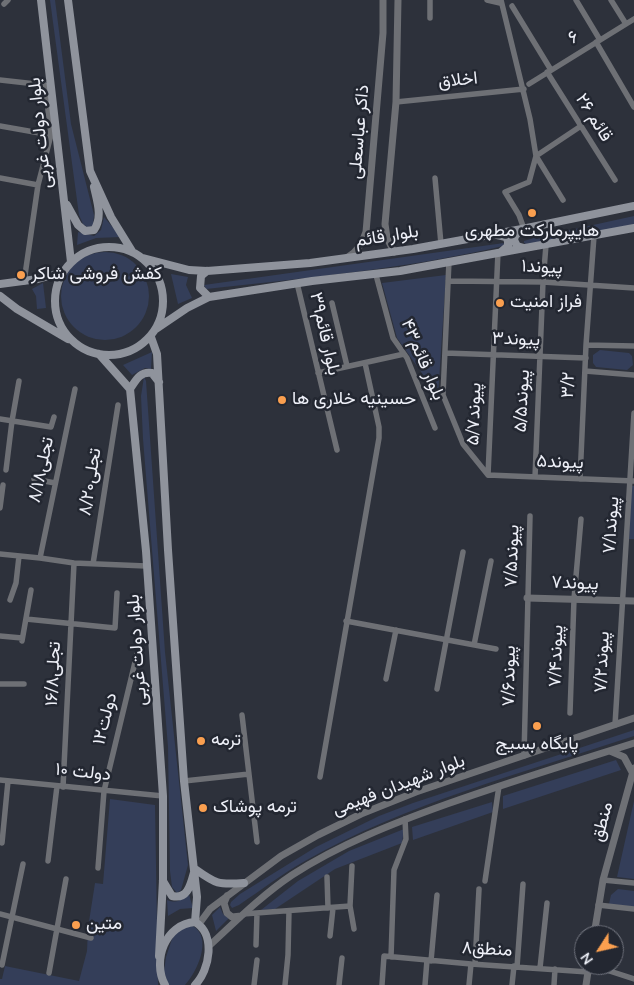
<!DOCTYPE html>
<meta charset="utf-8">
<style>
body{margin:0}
#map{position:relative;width:634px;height:985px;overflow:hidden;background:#2d313b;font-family:"Nunito Sans",sans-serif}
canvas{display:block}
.north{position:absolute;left:574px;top:925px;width:50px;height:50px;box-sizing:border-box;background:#232731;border:1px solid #747781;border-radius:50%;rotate:235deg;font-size:14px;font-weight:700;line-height:20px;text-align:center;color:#eef0f8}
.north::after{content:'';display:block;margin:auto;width:18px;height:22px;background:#fa9f4f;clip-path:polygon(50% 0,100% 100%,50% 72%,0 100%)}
</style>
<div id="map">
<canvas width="634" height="985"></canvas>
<div class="north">N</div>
</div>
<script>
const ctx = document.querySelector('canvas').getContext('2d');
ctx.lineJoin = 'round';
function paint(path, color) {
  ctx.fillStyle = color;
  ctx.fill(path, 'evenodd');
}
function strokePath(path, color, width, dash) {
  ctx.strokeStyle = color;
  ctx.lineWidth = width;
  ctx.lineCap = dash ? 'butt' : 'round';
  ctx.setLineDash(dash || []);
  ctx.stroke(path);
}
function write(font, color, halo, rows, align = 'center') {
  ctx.font = font + ' "Nunito Sans",Vazirmatn,sans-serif';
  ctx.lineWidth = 5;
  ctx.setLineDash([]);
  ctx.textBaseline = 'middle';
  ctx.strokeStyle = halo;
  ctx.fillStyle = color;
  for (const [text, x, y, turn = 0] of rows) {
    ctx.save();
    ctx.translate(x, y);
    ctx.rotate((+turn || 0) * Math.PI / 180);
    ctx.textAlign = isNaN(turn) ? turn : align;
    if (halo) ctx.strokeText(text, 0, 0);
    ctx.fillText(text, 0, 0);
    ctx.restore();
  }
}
const green = new Path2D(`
 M50,0h5l16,124 23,91 -1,11 -6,1 -4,-3 -4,-9z
 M634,216v8l-36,9 -72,11 -2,-1v-2l10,-3z
 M104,217l17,20 -25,1 -19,7 1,-13 16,4 7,-6z
 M504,243l-1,3c-98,23 -198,32 -297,43l-2,-4z
 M61 296a44 44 0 1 1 88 0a44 44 0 1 1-88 0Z
 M171,274l17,3 -2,8 6,13 -14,6z
 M446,275l-8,121 -41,-58 -15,-55z
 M43,283l3,25 -9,1 -1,-13 -4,-7z
 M600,350l29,3 3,3 1,9 -6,5 -31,-3 -3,-4v-8z
 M152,352l-1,17 -6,-1 -13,7 -9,-10z
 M144,377l2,4 19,271 23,213 -7,25 -4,3 -5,-6 -2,-16 -2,-124 -25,-308 -2,-43z
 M631,486h3v53h-5z
 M634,730v6c-111,37 -227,67 -329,125 -23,13 -44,29 -66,44l-7,3 -2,-3 1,-3 9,-8 76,-47 63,-31 34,-13z
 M616,760l5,10 -118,39v-13z
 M110,799l45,6 3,180h-158v-6h2l3,-13 74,15 8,-30 1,-23 7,-45 8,1z
 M634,801v78l-17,-2z
 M492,802l1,10 -80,28 -1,-13z
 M404,829l-2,14 -67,26 -60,40 -14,1 37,-29 51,-30z
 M618,889l16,2v16l-25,-3 2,-9z
 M188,891l5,17 -13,1 -12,7 -1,-16c11,4 16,0 21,-9z
 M220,907l3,7 6,4 -13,13 -4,-16z
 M193,926c20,12 4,46 -8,59h-17l-4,-14 2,-14 6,-18 8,-11z`);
const minor = new Path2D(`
 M487,0l13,3
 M501,0l29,119 6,37 -7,26 -24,10 14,23 5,14
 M576,0l24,40
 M611,0l15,24
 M4,4l4,-4
 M512,6l39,64
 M430,18v-18
 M596,42l38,65
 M547,72l68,108
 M0,80l45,5 6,50 -13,50 -14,97
 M529,84l105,-65
 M396,102l128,-13
 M0,126l51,9
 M536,156l45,-30
 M536,156l27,44
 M0,178l38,7
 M435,178l6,66
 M449,261l-6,134 20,49 25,31
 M376,275l17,63 14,20 28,70
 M448,281l95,1 91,6
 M297,283l40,167
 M332,303l15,63
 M586,345l48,1
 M445,353l141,5
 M585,371l49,4
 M318,373l86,-19
 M0,419l51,8 3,-10
 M6,470l6,-49 7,-40
 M488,475l10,-223
 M488,475l146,6
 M535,477l8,-195 3,-37
 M34,479l21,4
 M580,479l6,-134 8,-109
 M0,508l3,-23
 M0,554l40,4 34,5 72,3
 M40,558l35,-169
 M93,564l25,-159
 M10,600l6,-17 3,-27
 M26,619l89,9 2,-35
 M346,621l150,28
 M0,636l22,2
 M22,641l9,-51
 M474,645l17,-84
 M386,679l10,-49
 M0,684h24
 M437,689l26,-137
 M570,713l4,-114 7,-80
 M242,715l15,127
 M615,725l19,-312
 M524,756l6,-240
 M320,777l59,-339v-11l-14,-64
 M0,780l163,16
 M184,781l65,-7
 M63,787l11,-224
 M2,843l6,-62
 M48,861l9,-75
 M352,866l-2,40 4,23
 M98,868l6,-77 33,-137
 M327,877l1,31
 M603,880l31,3
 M485,881l14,-95
 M598,905l36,4
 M0,914l91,24
 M243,914l107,-8
 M330,936l3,-28
 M256,945l1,-32
 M391,957l3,-87 12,-31 -1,-20
 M431,961l6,-66
 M475,964l4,-75
 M2,965l21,-101
 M591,965l43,14
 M517,967l6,-83
 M540,968l7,-65
 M49,973l17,-94
 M254,985l3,-25
 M285,985l3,-30 1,-44
 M339,985l3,-27
 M382,985l2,-29 87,8 117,8
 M425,985l2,-25
 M469,985l2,-21
 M512,985l2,-19
 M554,985l1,-16`);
const tertiary = new Path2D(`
 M366,232c6,10 13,7 20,0
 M394,252l-7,-14 -2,-14 11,-122 2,-102
 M348,257c10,-6 14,-14 18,-25l17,-199v-33
 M527,598l107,3
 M610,751l14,6 8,15
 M227,896l-3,7 3,10 5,4 9,-1
 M199,924l11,-15 71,-53 37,-21 43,-21 55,-22 218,-74
 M594,935l9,-55 31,-112
 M209,946c26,-24 53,-51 83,-71 48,-31 102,-52 155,-71 62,-22 124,-41 187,-61
 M586,985l3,-20`);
const secondary = new Path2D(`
 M41,0l30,262
 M68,0l22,171 21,46 21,34
 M67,205l11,20 7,6 9,-1c9,-13 3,-29 0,-43
 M522,229l-7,7 -1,4 3,6 7,2
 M497,235l9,2 2,4v5l-7,6
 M55 301a54 54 0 1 1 108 0a54 54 0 1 1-108 0Z
 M143,258l46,12 18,1 103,-8 103,-14 109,-20 112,-23
 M207,271l-6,5 -1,12 9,9
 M0,284l38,-5 25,-7
 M0,296l17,13 51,30
 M156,329l31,-21 22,-11 103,-16 88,-10 234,-43
 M151,337l6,17 11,196 16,231 13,116 -2,25
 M99,354l31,35 16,162 17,245v84l-4,76
 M130,389c6,-9 10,-18 22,-16l7,9
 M163,881l9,15c17,4 19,-14 23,-27 21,15 23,16 49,14
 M165,985c-13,-24 0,-61 30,-63 21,12 15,48 0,63`);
const markers = [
 [532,213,5,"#fa9f4f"],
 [21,275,5,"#fa9f4f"],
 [500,303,5,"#fa9f4f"],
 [282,400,5,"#fa9f4f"],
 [537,726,5,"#fa9f4f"],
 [201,741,5,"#fa9f4f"],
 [203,808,5,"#fa9f4f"],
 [76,925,5,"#fa9f4f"]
];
const streetNames = [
 ["۶",574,38,-31],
 ["اخلاق",458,81,-6],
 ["قائم ۲۶",593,118,58],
 ["ذاکر عباسعلی",360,132,-85],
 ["بلوار دولت غربی",41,133,-96],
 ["بلوار قائم",387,237,-9],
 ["پیوند۱",542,268,3],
 ["بلوار قائم۳۹",324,334,77],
 ["پیوند۳",516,340,2],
 ["بلوار قائم۴۳",422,360,67],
 ["۳/۲",569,385,-87],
 ["پیوند۵/۵",523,401,-87],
 ["پیوند۵/۷",475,414,-88],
 ["پیوند۵",560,463,2],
 ["تجلی۸/۱۸",42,470,-78],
 ["تجلی۸/۲۰",91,482,-81],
 ["پیوند۷/۱",612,525,-86],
 ["پیوند۷/۵",513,556,-88],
 ["پیوند۷",575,584,2],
 ["بلوار دولت غربی",138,650,-94],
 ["پیوند۷/۴",557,656,-88],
 ["پیوند۷/۲",603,662,-87],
 ["تجلی۱۶/۸",54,674,-87],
 ["پیوند۷/۶",510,676,-89],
 ["۱۲دولت",106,719,-76],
 ["۱۰ دولت",83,773,6],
 ["بلوار شهیدان فهیمی",399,786,-21],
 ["منطق",603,822,-75],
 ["منطق۸",487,950,3]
];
const poiNames = [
 ["هایپرمارکت مطهری",532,232,"center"],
 ["کفش فروشی شاکر",31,275],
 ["فراز امنیت",510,303],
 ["حسینیه خلاری ها",292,400],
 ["ترمه",211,741],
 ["پایگاه بسیج",537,745,"center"],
 ["ترمه پوشاک",213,808],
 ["متین",86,925]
];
paint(green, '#343e59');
strokePath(minor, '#6e7075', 5.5);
strokePath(tertiary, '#6e7075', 7);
strokePath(secondary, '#8f939c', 8);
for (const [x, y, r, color] of markers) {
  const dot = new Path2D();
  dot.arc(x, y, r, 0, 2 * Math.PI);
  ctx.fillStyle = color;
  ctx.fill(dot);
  strokePath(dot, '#232731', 2);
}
write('18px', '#eef0f8', '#232731', streetNames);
write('18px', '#eef0f8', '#232731', poiNames, 'left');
</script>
